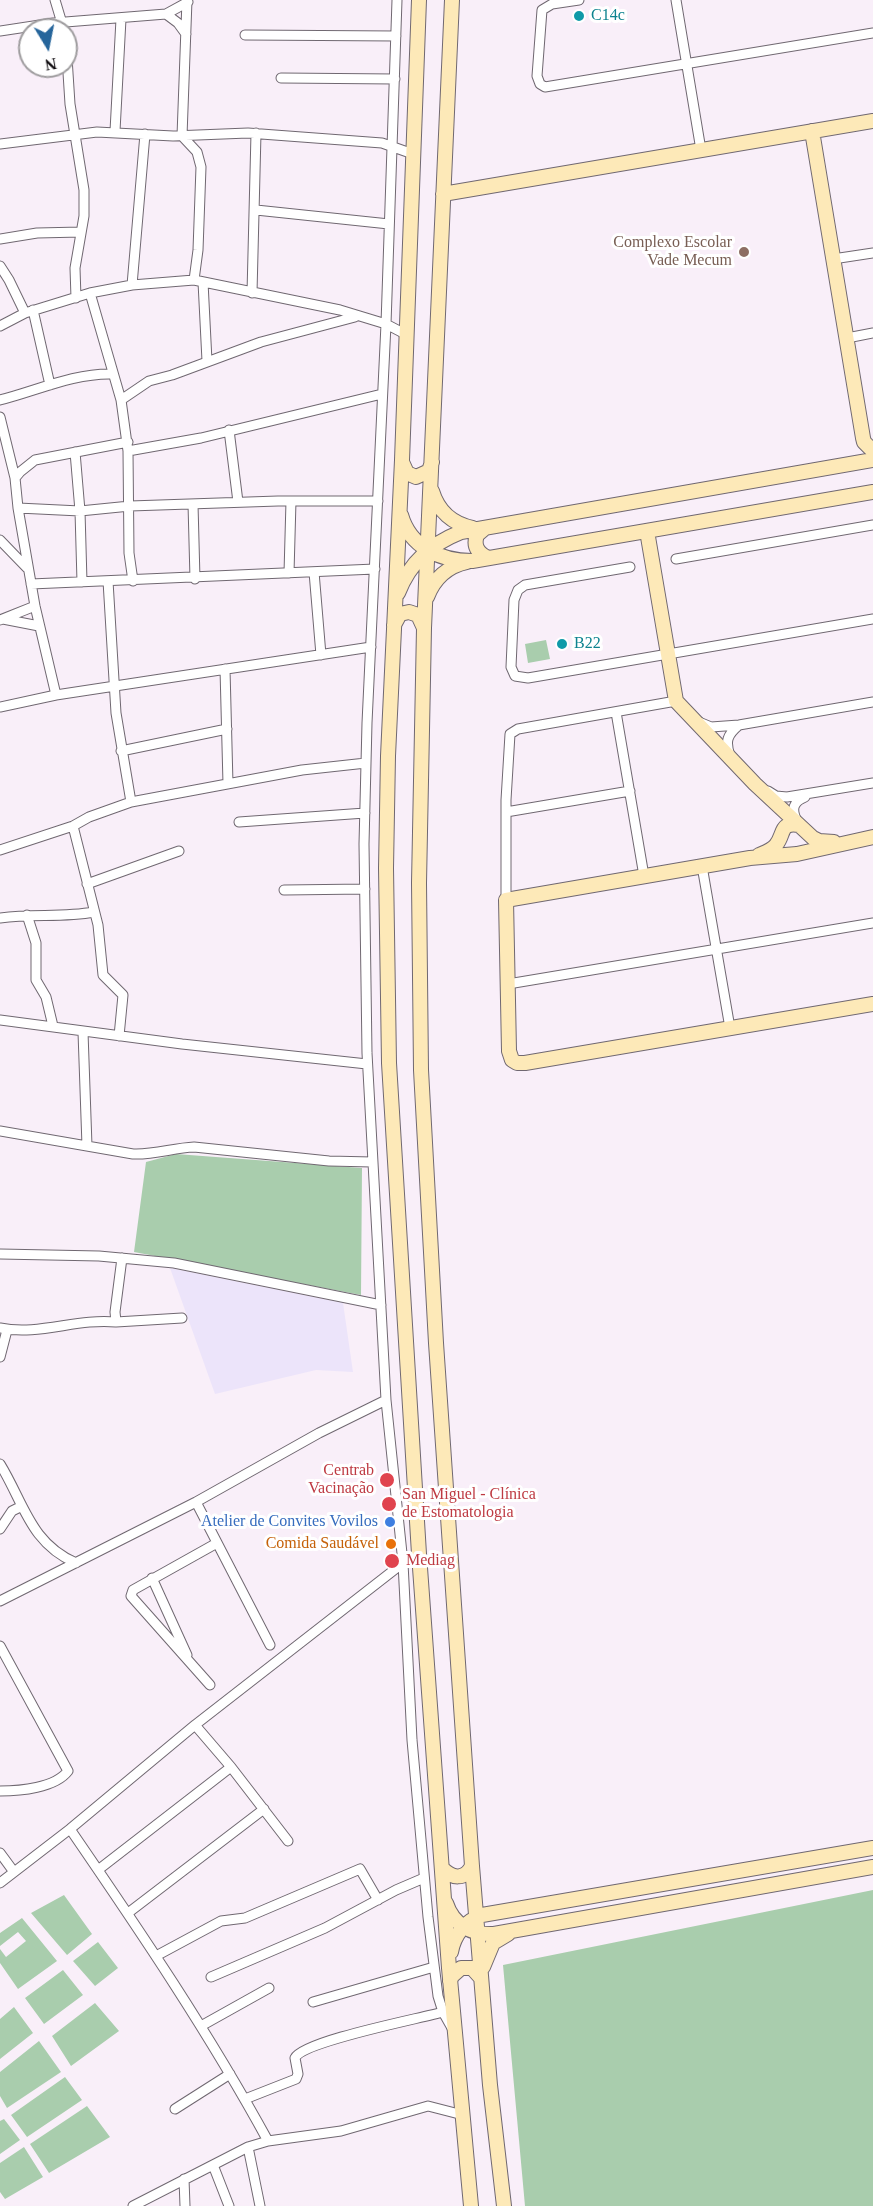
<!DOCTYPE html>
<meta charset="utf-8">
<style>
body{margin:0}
#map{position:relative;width:873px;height:2206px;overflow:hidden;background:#f9eff9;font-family:"Times New Roman",serif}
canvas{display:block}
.north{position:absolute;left:18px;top:18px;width:60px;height:60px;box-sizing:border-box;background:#fff;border:2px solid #9f9d9f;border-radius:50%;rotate:170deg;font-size:16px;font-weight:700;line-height:24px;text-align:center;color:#0e0a0e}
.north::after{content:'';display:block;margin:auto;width:21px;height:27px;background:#26659b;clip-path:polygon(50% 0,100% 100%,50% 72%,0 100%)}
</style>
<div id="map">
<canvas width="873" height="2206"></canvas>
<div class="north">N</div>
</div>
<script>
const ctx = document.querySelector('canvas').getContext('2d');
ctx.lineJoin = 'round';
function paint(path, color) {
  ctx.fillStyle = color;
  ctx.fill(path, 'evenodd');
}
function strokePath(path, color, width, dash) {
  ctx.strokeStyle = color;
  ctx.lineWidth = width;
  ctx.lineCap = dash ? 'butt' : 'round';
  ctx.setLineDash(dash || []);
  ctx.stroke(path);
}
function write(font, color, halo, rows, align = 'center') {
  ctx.font = font + ' "Times New Roman",serif';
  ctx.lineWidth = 6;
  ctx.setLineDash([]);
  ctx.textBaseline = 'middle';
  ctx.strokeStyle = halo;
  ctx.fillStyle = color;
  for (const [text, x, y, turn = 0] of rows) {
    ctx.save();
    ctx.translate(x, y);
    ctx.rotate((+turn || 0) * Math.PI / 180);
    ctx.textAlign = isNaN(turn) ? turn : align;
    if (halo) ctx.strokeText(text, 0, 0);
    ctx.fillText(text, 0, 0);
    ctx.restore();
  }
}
const industrial = new Path2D(`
 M170,1268l173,35 10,69 -37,-2 -101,24z`);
const green = new Path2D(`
 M546,640l4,19 -22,4 -3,-19z
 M176,1154l186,14 -1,127 -227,-43 12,-90z
 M873,1890v316h-348l-22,-241z
 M64,1895l28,39 -25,21 -36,-42z
 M22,1918l35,43 -39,28 -18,-26v-14l6,8 20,-16 -8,-9 -18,14v-13z
 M98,1942l20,26 -23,18 -22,-25z
 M63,1970l20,25 -39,29 -19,-26z
 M95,2003l24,28 -48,35 -19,-30z
 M14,2007l19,26 -33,26v-40z
 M39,2041l22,31 -54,36 -7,-12v-24z
 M65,2077l17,23 -55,37 -16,-22z
 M87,2106l23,31 -61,36 -19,-29z
 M4,2119l16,21 -20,14v-33z
 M24,2147l19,30 -38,22 -5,-7v-29z`);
const street = new Path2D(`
 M55,0l9,30
 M187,0l-5,136 15,16 4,15 -3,83 -4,30
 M397,0l-11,324 -19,399 -3,121 3,209 19,347 17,163 9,177 16,177 10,79 5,16 9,16
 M579,0l-27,4 -10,6 -5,66 3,8 5,3 328,-54
 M676,0l25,150
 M166,14l12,9 8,11
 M0,31l53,-8 113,-9 22,-12
 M245,35l151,1
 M66,42l4,62 14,86v26l-9,52 1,30
 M281,78l114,1
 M115,131l6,-112
 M0,144l97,-12 76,4 75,-3 134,10 31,11
 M256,210l133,14
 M0,239l37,-6 44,-1
 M833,259l40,-6
 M0,266l9,14 16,33
 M203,282l4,79
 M132,285l13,-151
 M90,293l31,107 7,51
 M252,293l4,-160
 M33,310l17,75
 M0,326l25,-13 65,-20 42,-8 62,-5 146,30 46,14 21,11
 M847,338l26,-5
 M0,400c36,-9 74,-27 112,-26
 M121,400l28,-19 23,-6 89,-33 94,-25
 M0,417l15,61 3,30 17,98 21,89
 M229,430l9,72
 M75,452l5,59 2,71
 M15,478l5,-6 15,-12 93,-18
 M193,504l2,75
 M18,508l62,3 50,-5 148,-5h100
 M0,540l27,28
 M676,559l197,-34
 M630,567l-105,18 -7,5 -4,10 -3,67 4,9 13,2 345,-59
 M314,572l7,83
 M289,573l2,-72
 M108,581l8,132 15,89
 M133,581l-4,-28 -1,-102 73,-13 181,-44
 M31,584l344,-15
 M3,619l36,7
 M0,620l35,-14
 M225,669l3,115
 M0,707l56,-12 315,-48
 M616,712l28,164
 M699,722l12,5 28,-2 134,-23
 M121,751l106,-22
 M730,756c-5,-15 -3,-21 9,-31
 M768,791l8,5 11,1 86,-14
 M506,812l124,-21
 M797,821c-6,-12 -4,-19 8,-24
 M239,822l126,-9
 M73,826l25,99 5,50 20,20 -4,41
 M0,850l73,-24 16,-9 42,-15 171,-32 64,-7
 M702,866l28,162
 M87,884l92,-33
 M284,890l81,-1
 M506,900v-100l4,-66 8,-5 158,-28
 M27,915l9,28v37l10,17 7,29
 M0,918c32,-5 62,0 94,-6
 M508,984l365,-61
 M0,1020l182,24 185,20
 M83,1032l4,114
 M0,1131l133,23c21,1 40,-6 61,-7l135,14 43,1
 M0,1254l99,2 75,7 207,42
 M116,1322l66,-4
 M0,1328c39,8 77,-10 116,-6l-1,-10 7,-54
 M0,1357l7,-27
 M0,1464c24,39 30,79 76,99
 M196,1502l74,143
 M0,1529l12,-18 10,-5
 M152,1578l35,77
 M0,1601l196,-99 123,-69 67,-33
 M0,1646l68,125c-13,17 -48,20 -68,20
 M210,1685l-79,-89 2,-6 84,-47
 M195,1725l36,42 57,74
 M70,1829c70,102 139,204 198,312
 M0,1853l14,19
 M98,1870l133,-103
 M0,1883l70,-54 125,-104 208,-162 16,-9
 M128,1913l136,-104
 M156,1956l65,-35 24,-3 115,-49 18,31
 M211,1977l114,-49 71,-38 28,-12
 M313,2002l121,-35
 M201,2026l68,-38
 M245,2099l51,-20 2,-5 -3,-16c8,-17 123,-39 148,-46
 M175,2109l55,-35
 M248,2147l12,59
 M213,2165l16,41
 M184,2179l1,27
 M133,2206l115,-59 20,-6 73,-10 87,-25 35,9`);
const secondary = new Path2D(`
 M419,0l-17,460 -14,296 -2,112 3,195 30,491 30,414 22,238
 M452,0l-28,628 -5,255 2,187 15,273 36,523 18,219 14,121
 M812,131l51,307 1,4 9,9
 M443,194l430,-73
 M402,462l5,11 9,4 13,-6 3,-9
 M432,491c6,20 21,33 41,37
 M401,515c9,32 39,46 71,46l401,-69
 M484,529l-7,6c-4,11 1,18 11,23
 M647,531l29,170 79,83 58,54 6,3 15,1
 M398,593c12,-31 33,-49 63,-61l412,-72
 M427,597c7,-18 21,-31 40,-35
 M394,625l6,-11 9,-2 9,3 6,13
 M873,837l-76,17 -47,4 -244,42 3,151 3,9 5,3h8l348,-59
 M759,855c7,-3 13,-5 17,-10 9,-11 3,-23 23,-20
 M442,1868c10,11 23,12 30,-2
 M446,1903c7,22 26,32 48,31l379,-67
 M451,1952c3,-17 14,-31 31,-37l391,-67
 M483,1967l10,-24 15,-9
 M450,1981l2,-5 9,-8h11l9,10`);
const markers = [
 [579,16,6,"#0f9aa8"],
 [744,252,6,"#8d6e63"],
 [562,644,6,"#0f9aa8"],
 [387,1480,8,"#e0444e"],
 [389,1504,8,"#e0444e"],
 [390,1522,6,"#3f7fe0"],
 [391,1544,6,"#e8710a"],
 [392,1561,8,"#e0444e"]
];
const cultureNames = [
 ["C14c",591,16],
 ["B22",574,644]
];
const educationNames = [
 ["Complexo Escolar",732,243],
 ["Vade Mecum",732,261]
];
const healthNames = [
 ["Centrab",374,1471,"right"],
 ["Vacinação",374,1489,"right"],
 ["San Miguel - Clínica",402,1495],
 ["de Estomatologia",402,1513],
 ["Mediag",406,1561]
];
const shopNames = [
 ["Atelier de Convites Vovilos",378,1522]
];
const foodNames = [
 ["Comida Saudável",379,1544]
];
paint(industrial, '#ece4fa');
paint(green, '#a9cdad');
strokePath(street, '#706871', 11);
strokePath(secondary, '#706871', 16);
strokePath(street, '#fff', 9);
strokePath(secondary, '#fde9b8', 14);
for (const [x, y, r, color] of markers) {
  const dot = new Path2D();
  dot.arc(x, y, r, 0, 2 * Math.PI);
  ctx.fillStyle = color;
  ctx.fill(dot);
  strokePath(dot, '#fff', 2);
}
write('16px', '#0d838f', '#fff', cultureNames, 'left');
write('16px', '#785e54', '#fff', educationNames, 'right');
write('16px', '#be3a42', '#fff', healthNames, 'left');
write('16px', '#366cbe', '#fff', shopNames, 'right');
write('16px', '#c56008', '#fff', foodNames, 'right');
</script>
